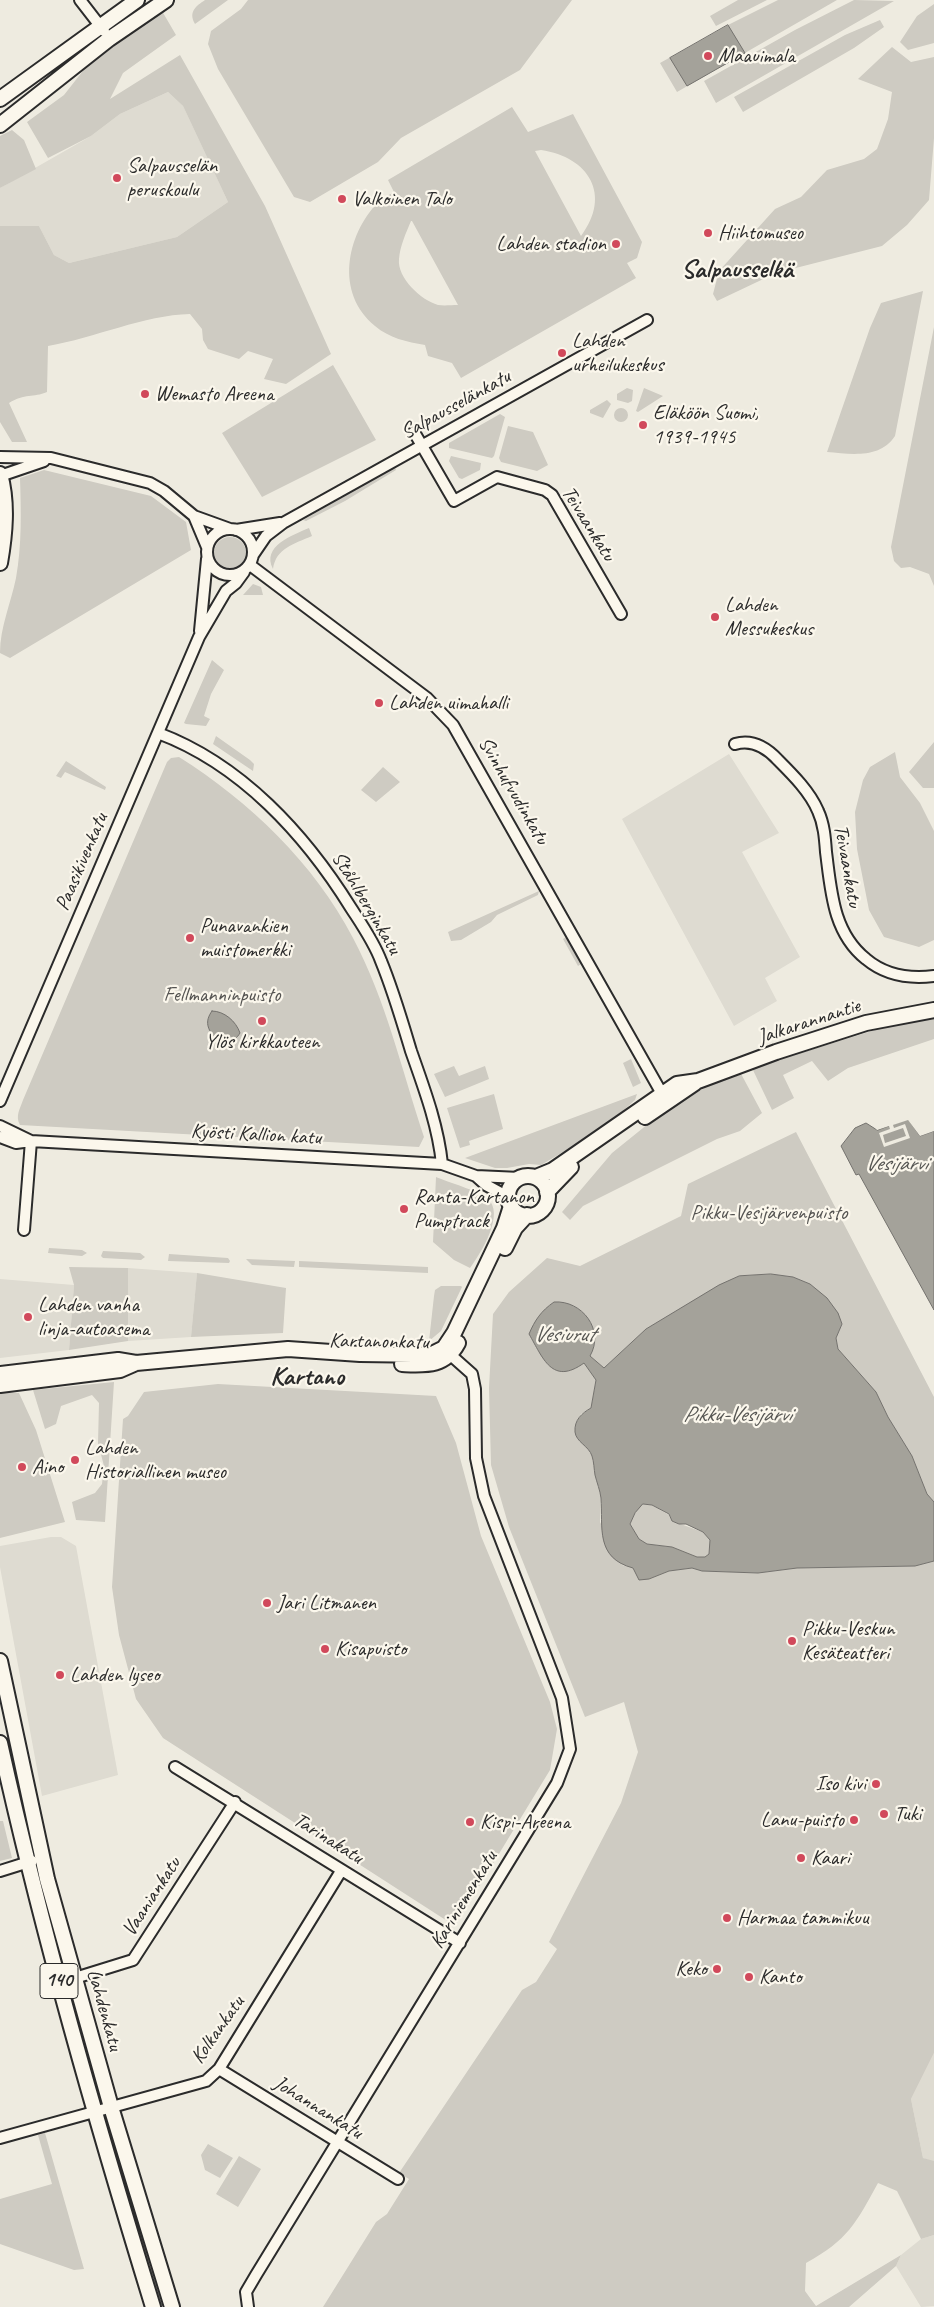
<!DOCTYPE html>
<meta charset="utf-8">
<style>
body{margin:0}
canvas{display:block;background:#eeebe0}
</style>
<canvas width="934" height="2307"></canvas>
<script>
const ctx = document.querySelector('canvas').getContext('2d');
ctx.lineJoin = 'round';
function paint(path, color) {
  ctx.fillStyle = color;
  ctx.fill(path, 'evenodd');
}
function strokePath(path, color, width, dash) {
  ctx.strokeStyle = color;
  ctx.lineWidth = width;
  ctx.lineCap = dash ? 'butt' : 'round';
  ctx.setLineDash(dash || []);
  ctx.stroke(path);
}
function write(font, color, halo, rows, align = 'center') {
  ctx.font = font + ' Caveat,sans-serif';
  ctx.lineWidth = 4.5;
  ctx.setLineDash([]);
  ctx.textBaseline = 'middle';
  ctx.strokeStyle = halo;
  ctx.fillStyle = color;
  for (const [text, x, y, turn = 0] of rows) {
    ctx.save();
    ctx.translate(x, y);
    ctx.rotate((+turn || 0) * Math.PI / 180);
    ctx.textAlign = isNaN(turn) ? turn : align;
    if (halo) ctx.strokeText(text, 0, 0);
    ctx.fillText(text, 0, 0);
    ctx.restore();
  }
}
const built = new Path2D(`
 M168,92l15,14 45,96 -51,35 -108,26 -15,-8 -15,-29h-39v-38l91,-52 29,-22z
 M729,754l50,79 -37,19 58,105 -35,21 12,23 -43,25 -112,-207z
 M128,1268l69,5 -6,64 -63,4z
 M0,1279l74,6 -5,65 -69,8z
 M51,1537h10l15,9 42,229 -76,21 -42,-229v-21z
 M934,2053v108l-2,1 -9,-4 -12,-59z
 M934,2235v71l-13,1 -25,-41 5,-11 20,-16z`);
const green = new Path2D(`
 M205,0h23l-33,24c-7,-12 1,-18 10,-24z
 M248,0h324l-52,70 -119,68 -23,24 -68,40 -16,-5 -76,-128 -10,-25 3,-13 30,-22z
 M738,0h29l-51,26 -6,-10z
 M778,0h59l-160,92 -17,-29 68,-38z
 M854,0l40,1 -178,102 -12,-22 91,-51z
 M934,4v39l-26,7 -8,-8 17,-26z
 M162,11l14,24 -53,38 -13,26 70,-44 85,151 66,148 -45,30 -22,-5 9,-20 -25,-8 -9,8 -31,-10 -5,-9 -1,-11 -12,-15c-46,1 -95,24 -142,32l-1,46c-14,6 -22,1 -38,11l18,39h-15l-12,-20v-196h39l15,29 15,8 108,-26 51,-35 -45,-96 -15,-14 -48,22 -29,22 -43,22 -21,-36 37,-27 22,-28z
 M880,20l4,7 -30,21 -111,64 -9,-15 111,-62z
 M892,47l19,15 23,-5v81l-5,62 -22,25 -25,21 -106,27 -59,28 -4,-7 6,-23 56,-62 26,-12 26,-27 37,-11 13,-10 11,-30 4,-27 -34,-13z
 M512,107l16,25 45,-18 69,128 -5,16 -10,5 9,15 -175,100 -9,-15 -24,-7 -3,-11c-18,-3 -36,-7 -50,-19 -40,-33 -29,-90 3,-124 4,-4 11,-7 16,-10l-6,-12zM541,150c48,7 71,45 40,86l-46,-85zM411,221h1l46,84c-6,0 -14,1 -20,0 -17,-5 -41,-27 -39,-46 1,-13 7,-26 12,-38z
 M12,130l12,10 12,29 -36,19v-52z
 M923,291l-28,145c-15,23 -44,18 -68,16l43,-124 11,-25z
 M934,327v259l-5,-12 -19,-7 -9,1 -7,-7 -3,-14z
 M333,365l43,75 -114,57 -40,-64z
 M627,388l6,2 -1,11 -4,2 -11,-3v-6z
 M644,388l19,8 -25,16 -2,-1z
 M607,400l4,4 -8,14 -13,-5v-3z
 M614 415a7 7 0 1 1 14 0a7 7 0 1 1-14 0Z
 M500,414l5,3 -11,39 -2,2 -43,-10v-5z
 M508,426l25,6 15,33 -11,6 -36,-9 -2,-4z
 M451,456l30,7 -1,7 -18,9 -3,-1 -10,-17z
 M395,467l1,3 -51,31 -39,20 -3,-1z
 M44,470l107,26 35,26 5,28 -181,108 -10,-5c0,-26 11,-50 16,-75 6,-33 5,-67 4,-100z
 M309,528l3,8c-18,8 -36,12 -39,33 -12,-23 20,-34 36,-41z
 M214 553a16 16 0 1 1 32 0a16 16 0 1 1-32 0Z
 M253,584l8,3 2,8h-20z
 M212,660l12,10 -13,24 -7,22 6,3 -4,7 -20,-2 -2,-1z
 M216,736l34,24 4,4 -1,7 -40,-27z
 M934,742v46h-11l-14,-16z
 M895,752l5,25 20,26 14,28v109l-15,7 -35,-10 -15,-27 -12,-61 -2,-37 8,-32 7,-13z
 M179,757c71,45 135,106 174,181 33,62 49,133 71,199l-5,10 -399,-22c-5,-9 0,-16 3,-25l144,-338 4,-4z
 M66,761l40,26 -1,3 -40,-18 -4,6 -5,-2z
 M383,767l17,15 -24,20 -15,-12z
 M539,891l-1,4 -41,20 -6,7 -30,18 -10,1 -3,-9z
 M566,937l15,27 -3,2 -15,-27z
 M934,1019v20l-86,29 -20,13 -16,-20 -29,14 11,23 -22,12 -20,-42 136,-42z
 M631,1059l10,24 -8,4 -10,-24z
 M454,1066l5,10 26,-10 4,13 -44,18 -11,-23z
 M739,1070l23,43 -22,18 -23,8 -134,67 -13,14 -8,-8 50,-59 57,-46z
 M494,1094l9,35 -34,12 1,4 -10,3 -13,-40z
 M637,1094l-2,6 -11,10 -44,32 -39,23 -12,-1 -22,4h-12l-30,-10z
 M796,1132l138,265v105l-7,-8 -15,-38 -24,-39 -12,-25 -38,-43 -2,-11 6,-14 -32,-40 -17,-7 -22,-3 -32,2 -93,53 -42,39 -14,-12 -6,7 12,17 -5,28 -10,6 -5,11 16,30 9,42 -1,25 22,43 11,3 16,11 20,-8 23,-3 10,3 56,2 39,-5 118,-2 19,-5v492l-23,46 12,59 11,3v74l-13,4 -24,-48 -19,-8c-22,40 -30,57 -72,80l-1,28 11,15 85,-51 -5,11 -47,41h-526l53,-85 11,-8 22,-35 -10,-6 123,-183 14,-8 21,-33 -8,-7 72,-139 17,-51 -14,-50 -39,15 -76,-190 -18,-62 -2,-77 4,-74 16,-22 38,-34 33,8 101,-50 7,-32z
 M436,1177c12,5 42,14 51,21 19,15 -6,55 -17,70l-16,-8 -21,-18z
 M49,1248l33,2 5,3 -5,3 -34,-3z
 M103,1251l37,2 5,4 -4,3 -38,-2 -2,-2z
 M169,1254l59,4 2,3 -1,2 -61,-2z
 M246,1259l49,2 -1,6 -42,-2z
 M299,1261l129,6v6l-129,-6z
 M69,1267l59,1v73l-59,9 5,-65z
 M197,1273l89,15 -3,45 -92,4z
 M441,1286h20l1,1 -21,44 -12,10 5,-45 1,-6z
 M114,1382l-9,140 -29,-2 -4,-18 23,-9 7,-9 2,-18 -6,-23 1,-40 -7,-8 -31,11 -5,18 -11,5 -12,-39z
 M218,1384l218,12 20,47 25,93 69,166 7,27 -7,41 -95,156 -292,-188 -27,-39 -17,-64 -7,-48 11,-168 5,-3 16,-24z
 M0,1392l19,1 17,37 29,92 -65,16z
 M642,1504l10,1 17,10 3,6 31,11 7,8 -1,14 -4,3h-8l-25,-10 -25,-3 -8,-5 -9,-15 5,-11z
 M0,1821h3l9,37 -12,3z
 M45,2133l39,136 -10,1 -74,-26v-45l52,-15 -14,-49z
 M208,2144l25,14 -13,20 -15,-8 -4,-15z
 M239,2156l22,13 -23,38 -22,-13z`);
const water = new Path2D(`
 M728,25l17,28 -58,33 -17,-28z
 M212,1011c12,0 24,10 28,22 -6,10 -13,9 -25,6 -7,-10 -11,-17 -3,-28z
 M908,1119l12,17 14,-5v179l-75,-136 -3,1 -15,-29 14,-18 11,-5 11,7z
 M771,1274l22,3 17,7 17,14 11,15 4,11 -6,14 2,11 38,43 12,25 24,39 15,38 7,8v59l-19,5 -118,2 -39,5 -56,-2 -10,-3 -23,3 -20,8 -10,1 -6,-12c-38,-10 -30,-41 -32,-70 -1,-8 -4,-15 -6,-23 -1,-6 -1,-13 -3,-19 -3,-10 -16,-14 -17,-24 -1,-12 7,-19 16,-24l5,-28 -12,-17c-32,23 -41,-5 -55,-29 6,-14 12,-23 25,-32 28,-2 51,28 36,54l14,12 42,-39 73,-44 20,-9zM643,1504l9,1 17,9 3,7 7,3h7l17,8 7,8 -1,14 -4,3h-8l-25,-10 -25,-3 -8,-5 -9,-15 5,-11z`);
const pier = new Path2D(`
 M908,1117l13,16 13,-4v2l-14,5 -12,-16 -15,5 1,3 11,-4 5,14 -26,9 -5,-14 11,-4 -1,-3 -12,4 -5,-6 5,3zM903,1128l3,8 -21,7 -2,-8z`);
const minor = new Path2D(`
 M80,0l24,31
 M414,432l40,69 43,-24 48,13 7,5 69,119
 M0,457l51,1 99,25 14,8 30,25 13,31
 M0,476l44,-15
 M194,516l36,13
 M207 552a23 23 0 1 1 46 0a23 23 0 1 1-46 0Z
 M236,530l44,-7
 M253,555l13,-19 17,-13 364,-203
 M250,565l177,133 26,27 212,374
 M200,631l7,-72
 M158,733c83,31 147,101 193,175 11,17 23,34 30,53 12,29 21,60 30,90 13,37 27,74 31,113
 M735,744c17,-5 31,3 43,16 15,15 32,32 40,51 6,13 7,27 8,41 5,39 7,81 40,107 19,16 44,20 68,17
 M0,1101l199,-464 27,-46 10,-8 8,-11
 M0,1126l31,15
 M0,1137l16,6 15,-2 411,23 34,12 44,2
 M476,1176l10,9 22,12
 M24,1230l7,-89
 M175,1767l285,176
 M0,1871l32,-10
 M75,1978l58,-18 102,-158
 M219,2069l179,110
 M0,2138l206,-57 13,-12 122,-198
 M248,2307l-2,-15 10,-17 301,-492 13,-34 -8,-51 -78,-202 -8,-38 -1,-69 -3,-15 -27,-24`);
const major = new Path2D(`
 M0,99l137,-99
 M0,125l109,-86 57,-39
 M0,474c8,29 5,60 0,89
 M645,1117l50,-34
 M508 1196a20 20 0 1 1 40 0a20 20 0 1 1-40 0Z
 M536,1177l17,-7 124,-86 21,-3 78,-29 90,-29 68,-13
 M547,1192l24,-25
 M505,1248l10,-20 12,-13
 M402,1364c24,1 43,3 56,-21
 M0,1374l118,-14 18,3 152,-14 72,5 70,1 14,-7 10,-15 50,-105 7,-22
 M0,1385l120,-15 16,-7
 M0,1661l47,218 64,228 61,200
 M0,1743c42,190 96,378 153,564`);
const markers = [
 [708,56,5,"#d1495b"],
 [117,178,5,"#d1495b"],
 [342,199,5,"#d1495b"],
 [708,233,5,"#d1495b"],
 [616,244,5,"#d1495b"],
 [562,353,5,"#d1495b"],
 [145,394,5,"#d1495b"],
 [643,425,5,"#d1495b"],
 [715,617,5,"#d1495b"],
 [379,703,5,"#d1495b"],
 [190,938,5,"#d1495b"],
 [262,1021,5,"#d1495b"],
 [404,1209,5,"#d1495b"],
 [28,1317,5,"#d1495b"],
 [75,1460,5,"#d1495b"],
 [22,1467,5,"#d1495b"],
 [267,1603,5,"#d1495b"],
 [792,1641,5,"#d1495b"],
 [325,1649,5,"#d1495b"],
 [60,1675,5,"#d1495b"],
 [876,1784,5,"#d1495b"],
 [884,1814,5,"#d1495b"],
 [854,1820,5,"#d1495b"],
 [470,1822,5,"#d1495b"],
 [801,1858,5,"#d1495b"],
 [727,1918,5,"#d1495b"],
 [717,1969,5,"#d1495b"],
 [749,1977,5,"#d1495b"]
];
const shields = [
 [59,1981,38]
];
const shieldNames = [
 ["140",59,1981]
];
const poiNames = [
 ["Maauimala",718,56],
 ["Salpausselän",127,166],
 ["peruskoulu",127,190],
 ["Valkoinen Talo",352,199],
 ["Hiihtomuseo",718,233],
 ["Lahden stadion",606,244,"right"],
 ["Lahden",572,341],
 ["urheilukeskus",572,365],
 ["Wemasto Areena",155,394],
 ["Eläköön Suomi,",653,413],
 ["1939-1945",653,437],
 ["Lahden",725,605],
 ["Messukeskus",725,629],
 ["Lahden uimahalli",389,703],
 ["Punavankien",200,926],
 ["muistomerkki",200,950],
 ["Ylös kirkkauteen",262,1042,"center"],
 ["Ranta-Kartanon",414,1197],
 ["Pumptrack",414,1221],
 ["Lahden vanha",38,1305],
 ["linja-autoasema",38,1329],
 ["Lahden",85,1448],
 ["Historiallinen museo",85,1472],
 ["Aino",32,1467],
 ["Jari Litmanen",277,1603],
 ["Pikku-Veskun",802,1629],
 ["Kesäteatteri",802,1653],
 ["Kisapuisto",335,1649],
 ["Lahden lyseo",70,1675],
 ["Iso kivi",866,1784,"right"],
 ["Tuki",894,1814],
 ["Lanu-puisto",844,1820,"right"],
 ["Kispi-Areena",480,1822],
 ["Kaari",811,1858],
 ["Harmaa tammikuu",737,1918],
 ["Keko",707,1969,"right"],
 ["Kanto",759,1977]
];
const streetNames = [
 ["Salpausselänkatu",456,405,-29],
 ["Teivaankatu",588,524,58],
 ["Svinhufvudinkatu",513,791,60],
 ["Paasikivenkatu",82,862,-67],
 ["Teivaankatu",847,866,80],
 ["Ståhlberginkatu",366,903,59],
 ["Jalkarannantie",809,1022,-18],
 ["Kyösti Kallion katu",256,1135,3],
 ["Kartanonkatu",379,1342,1],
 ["Tarinakatu",328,1839,32],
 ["Vaaniankatu",152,1897,-57],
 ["Kariniemenkatu",464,1900,-59],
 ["Lahdenkatu",104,2010,74],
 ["Kolkankatu",218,2030,-55],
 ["Johannankatu",318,2108,32]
];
const parkNames = [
 ["Fellmanninpuisto",222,995],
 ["Pikku-Vesijärvenpuisto",769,1213]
];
const waterNames = [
 ["Vesijärvi",896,1164],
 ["Vesiurut",564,1335],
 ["Pikku-Vesijärvi",737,1415]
];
const districtNames = [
 ["Salpausselkä",737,270],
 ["Kartano",307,1377]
];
paint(built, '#dedbd1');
paint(green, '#cecbc2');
paint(water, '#a4a29a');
strokePath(water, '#74726e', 1);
paint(pier, '#eeebe0');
strokePath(minor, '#2b2b2b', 14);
strokePath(major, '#2b2b2b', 18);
strokePath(minor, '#fbf7ec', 10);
strokePath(major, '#fbf7ec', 14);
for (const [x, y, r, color] of markers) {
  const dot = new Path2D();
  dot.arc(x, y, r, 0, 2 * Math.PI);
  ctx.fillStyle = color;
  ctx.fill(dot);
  strokePath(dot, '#fbf7ec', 2);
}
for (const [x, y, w] of shields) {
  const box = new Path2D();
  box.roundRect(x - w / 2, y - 17.5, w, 35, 4);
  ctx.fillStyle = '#fbf7ec';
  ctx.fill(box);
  strokePath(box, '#2b2b2b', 1);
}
write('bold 20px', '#2b2b2b', null, shieldNames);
write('21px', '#2b2b2b', '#fbf7ec', poiNames, 'left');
write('21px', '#2b2b2b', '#fbf7ec', streetNames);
write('21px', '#545351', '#fbf7ec', parkNames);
write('italic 22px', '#555552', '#fbf7ec', waterNames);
write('bold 26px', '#2b2b2b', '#fbf7ec', districtNames);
</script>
